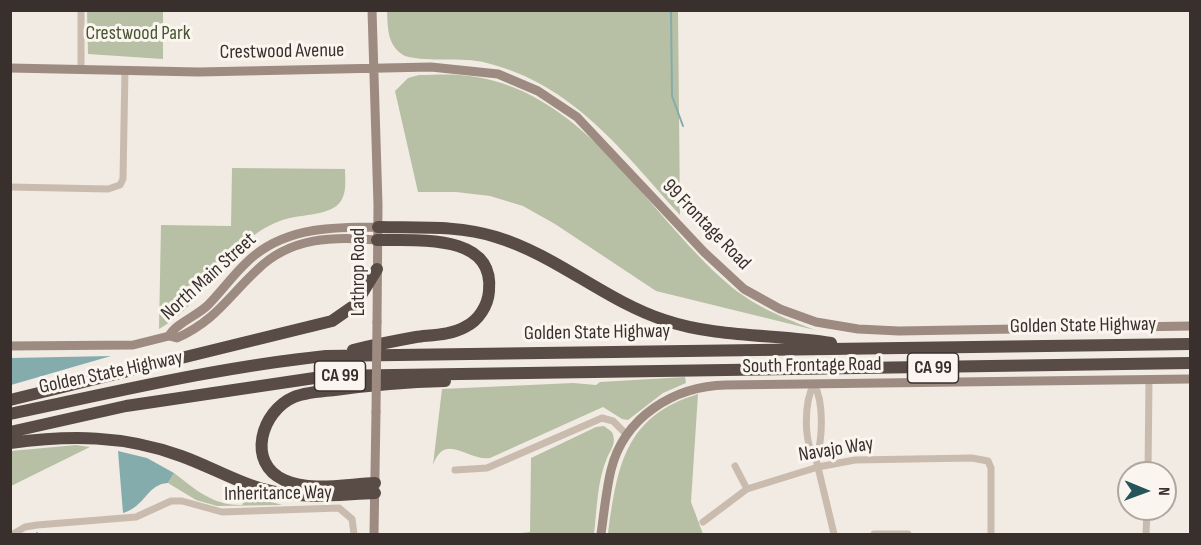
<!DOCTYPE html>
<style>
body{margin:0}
#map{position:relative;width:1201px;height:545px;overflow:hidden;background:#f2ebe3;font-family:"Sofia Sans Condensed",sans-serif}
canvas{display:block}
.frame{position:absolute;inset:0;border:12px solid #39302d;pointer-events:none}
.north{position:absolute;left:1117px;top:461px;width:60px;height:60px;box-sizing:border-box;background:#faf5ef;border:2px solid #ada6a1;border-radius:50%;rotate:91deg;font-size:16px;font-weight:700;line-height:24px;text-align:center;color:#39302d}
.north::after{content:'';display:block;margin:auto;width:21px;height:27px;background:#255558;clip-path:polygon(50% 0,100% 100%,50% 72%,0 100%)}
</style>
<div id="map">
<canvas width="1201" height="545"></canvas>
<div class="frame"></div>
<div class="north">N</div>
</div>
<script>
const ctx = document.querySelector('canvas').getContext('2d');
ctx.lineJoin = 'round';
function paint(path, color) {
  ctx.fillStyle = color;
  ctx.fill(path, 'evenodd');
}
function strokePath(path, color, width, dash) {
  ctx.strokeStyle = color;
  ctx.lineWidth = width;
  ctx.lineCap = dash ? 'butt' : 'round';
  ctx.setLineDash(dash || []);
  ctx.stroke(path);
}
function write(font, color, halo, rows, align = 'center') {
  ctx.font = font + ' "Sofia Sans Condensed",sans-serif';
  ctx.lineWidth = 6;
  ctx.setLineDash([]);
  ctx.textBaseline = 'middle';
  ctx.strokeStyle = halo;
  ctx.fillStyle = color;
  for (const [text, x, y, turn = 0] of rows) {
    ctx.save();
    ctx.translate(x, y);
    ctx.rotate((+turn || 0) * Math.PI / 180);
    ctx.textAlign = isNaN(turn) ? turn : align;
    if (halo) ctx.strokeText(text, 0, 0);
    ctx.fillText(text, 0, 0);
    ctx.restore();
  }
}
const green = new Path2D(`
 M87,11h76v48l-75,-5z
 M387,11h291l2,204c-58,-64 -106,-130 -193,-152 -27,-7 -56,0 -82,-7 -18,-10 -17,-27 -18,-45z
 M419,75c13,0 27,-1 41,0 122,9 184,136 267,208 26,23 57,35 88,47l-159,-39 -101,-67 -32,-18 -33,-10 -34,-4h-38l-23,-101 13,-13z
 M232,168l113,1c0,11 2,22 -4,32 -10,15 -39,13 -55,18 -11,3 -24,10 -33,17 -37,26 -53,71 -94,93l2,-104 70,1z
 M685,377l1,6 -23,10 -35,27 -6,-1 -19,-12 -113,51c-23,3 -45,-27 -57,7l9,-76 131,-6 23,2 4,-3z
 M698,394l-7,108 12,32h-95c9,-66 16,-118 90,-140z
 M604,426l8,6c5,11 -1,17 -5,26 -10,23 -10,52 -13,76h-82l18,-2 1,-74 65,-31z
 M76,445l14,2 -79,39v-35z
 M174,473c22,17 40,33 68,32l6,-10 34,10 -65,1 -21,-6 -28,-17z`);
const water = new Path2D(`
 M111,356l-100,29v-27z
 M118,451l29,7 27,15 -6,10c-21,1 -23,24 -45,30z`);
const stream = new Path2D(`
 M671,10l1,86 11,30
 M37,534v-1`);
const street = new Path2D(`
 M81,68v-58
 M10,187l98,2 12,-4 3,-6 2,-109
 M814,384c10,18 9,55 2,75l18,75
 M814,384c-10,18 -11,59 2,75
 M735,466l12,23
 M455,470l32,-2 115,-50 11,3 14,14
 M1148,473l1,-94
 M703,522l44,-33 71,-22 37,-7 117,-2 16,3 3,7v66
 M13,534l12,-7 12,-2 99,-8 35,-16h11l40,11 117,-4 13,11 2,15
 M874,534h34
 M1146,534l1,-25`);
const secondary = new Path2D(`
 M372,10l6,195 -1,117
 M10,68l189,4 232,-5 67,7 40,17 39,26 127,135 40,37 36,20 36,13 42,7 41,2 291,-5
 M169,336c7,-13 28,-20 39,-31 16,-16 29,-36 47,-50 35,-28 80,-28 123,-28
 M10,346l123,-1 36,-9 8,2c39,-18 50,-40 80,-68 33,-33 77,-34 120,-30
 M374,534l2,-122
 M601,534c3,-21 5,-43 10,-64 13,-53 63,-84 115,-85l464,-6`);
const highway = new Path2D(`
 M378,227c39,1 80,-2 118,10 60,18 108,63 168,83 53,18 112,14 167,23
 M353,350c21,-5 41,-9 63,-13 15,-2 35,-2 49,-10 13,-6 23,-21 24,-36 6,-59 -74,-50 -112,-51
 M10,400l322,-79 23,-16 22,-36
 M10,414c105,-22 209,-47 316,-58l864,-12
 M10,432l116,-26 202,-30 862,-13
 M10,443c60,-8 114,-8 171,13 31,11 62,30 94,36 32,7 68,2 100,1
 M375,483c-28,1 -65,9 -91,-3 -38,-17 -23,-69 10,-83 12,-5 28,-6 41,-7 36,-5 73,-8 110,-9`);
const secondaryBridge = new Path2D(`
 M376,412l1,-90`);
const shields = [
 [933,368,51],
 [340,376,51]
];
const shieldNames = [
 ["CA 99",933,368],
 ["CA 99",340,376]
];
const parkNames = [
 ["Crestwood Park",138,34]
];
const streetNames = [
 ["Crestwood Avenue",282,52,-1],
 ["99 Frontage Road",706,225,46],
 ["Lathrop Road",359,272,-90],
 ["North Main Street",209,277,-42],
 ["Golden State Highway",1083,326,-1],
 ["Golden State Highway",597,333,-1],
 ["South Frontage Road",812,366,-1],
 ["Golden State Highway",111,373,-12],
 ["Navajo Way",836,450,-9],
 ["Inheritance Way",278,494,-1]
];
paint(green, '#b7c0a4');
paint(water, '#84acad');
strokePath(stream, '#84acad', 2);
strokePath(street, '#cabbaf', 7);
strokePath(secondary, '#9d8b81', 9);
strokePath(highway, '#594b45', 12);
strokePath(secondaryBridge, '#9d8b81', 9);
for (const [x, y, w] of shields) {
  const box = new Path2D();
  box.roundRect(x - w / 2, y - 15, w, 30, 4.5);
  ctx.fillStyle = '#faf5ef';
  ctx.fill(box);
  strokePath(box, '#39302d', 1.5);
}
write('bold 18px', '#39302d', null, shieldNames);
write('20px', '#495532', '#faf5ef', parkNames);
write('20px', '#39302d', '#faf5ef', streetNames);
</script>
